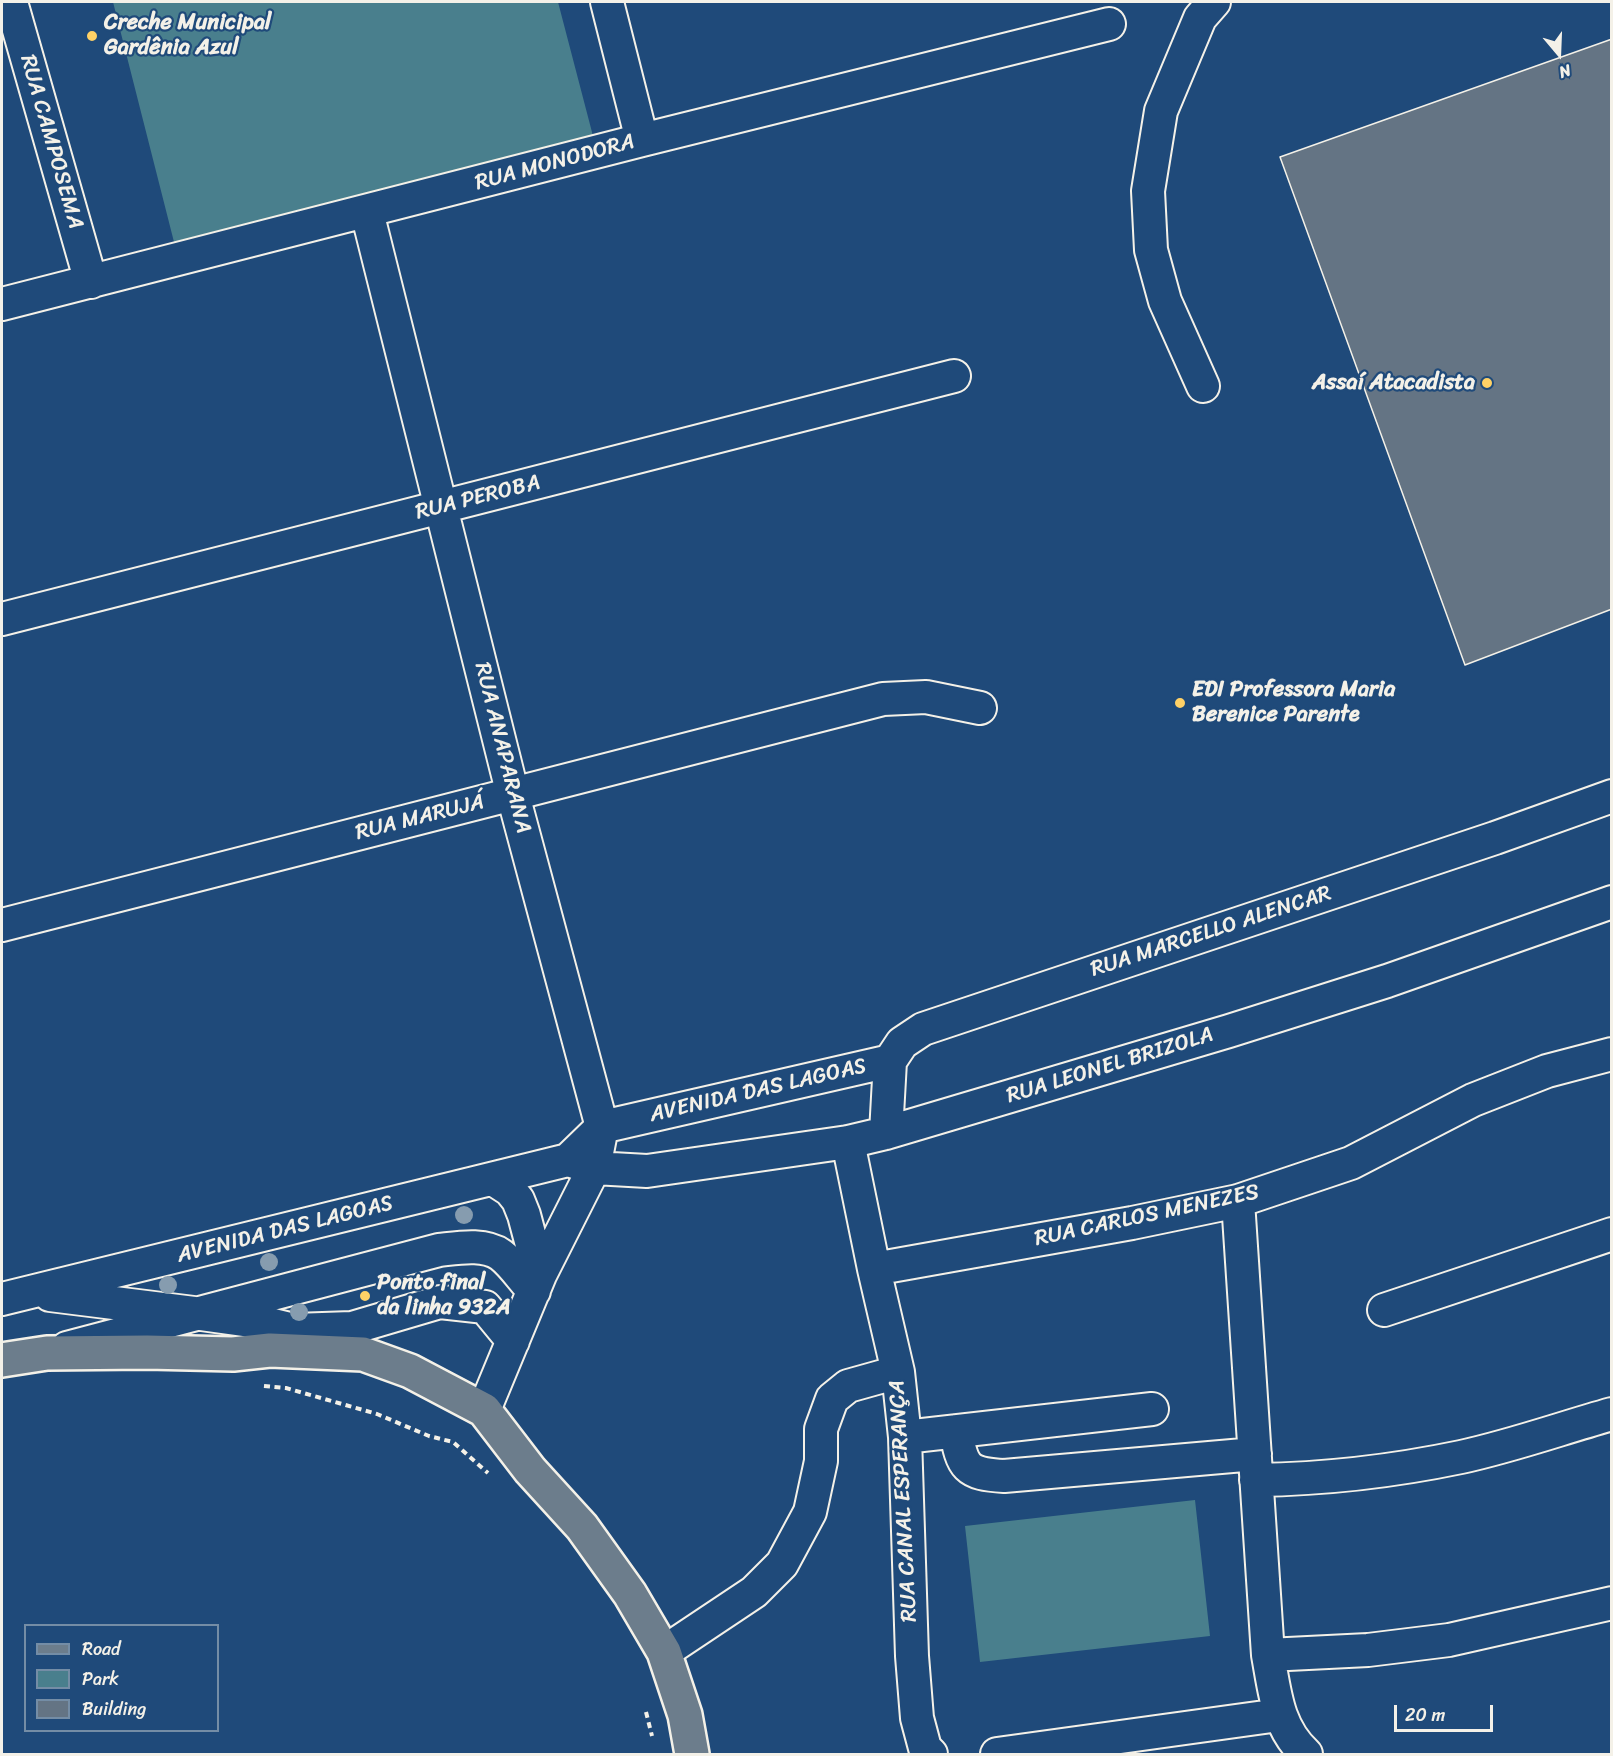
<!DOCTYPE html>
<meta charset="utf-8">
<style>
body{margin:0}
#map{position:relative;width:1613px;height:1756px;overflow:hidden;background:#1f4a7a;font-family:Sriracha,sans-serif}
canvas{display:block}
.frame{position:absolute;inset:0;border:3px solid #f4f1e8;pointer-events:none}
.legend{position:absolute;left:24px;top:1624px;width:195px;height:108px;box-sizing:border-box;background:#1f4a7a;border:2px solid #748da6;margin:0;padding:8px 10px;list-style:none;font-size:18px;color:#f4f1e8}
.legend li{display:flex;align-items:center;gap:12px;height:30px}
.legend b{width:30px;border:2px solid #748da6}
.north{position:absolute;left:1529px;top:24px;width:60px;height:60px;-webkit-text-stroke:4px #1f4a7a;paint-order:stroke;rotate:161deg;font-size:16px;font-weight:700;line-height:24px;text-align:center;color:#f4f1e8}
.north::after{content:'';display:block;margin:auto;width:21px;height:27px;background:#f4f1e8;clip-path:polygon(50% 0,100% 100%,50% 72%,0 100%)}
.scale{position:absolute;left:1394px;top:1705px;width:99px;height:27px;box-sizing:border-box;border:3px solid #f4f1e8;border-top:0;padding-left:8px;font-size:18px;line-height:21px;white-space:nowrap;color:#f4f1e8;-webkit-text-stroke:4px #1f4a7a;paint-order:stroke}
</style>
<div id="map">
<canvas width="1613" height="1756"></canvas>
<div class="frame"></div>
<ul class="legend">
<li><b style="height:8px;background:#6c7d8c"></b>Road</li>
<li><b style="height:16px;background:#497f8d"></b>Park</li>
<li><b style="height:16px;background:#647484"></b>Building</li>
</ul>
<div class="north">N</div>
<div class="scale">20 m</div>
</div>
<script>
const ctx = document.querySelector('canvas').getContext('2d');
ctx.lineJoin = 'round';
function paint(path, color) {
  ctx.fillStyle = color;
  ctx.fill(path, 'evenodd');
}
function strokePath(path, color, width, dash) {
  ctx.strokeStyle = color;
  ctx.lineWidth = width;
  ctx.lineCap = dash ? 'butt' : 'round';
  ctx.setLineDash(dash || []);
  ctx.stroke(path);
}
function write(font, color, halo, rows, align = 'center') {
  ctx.font = font + ' Sriracha,sans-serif';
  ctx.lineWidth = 4.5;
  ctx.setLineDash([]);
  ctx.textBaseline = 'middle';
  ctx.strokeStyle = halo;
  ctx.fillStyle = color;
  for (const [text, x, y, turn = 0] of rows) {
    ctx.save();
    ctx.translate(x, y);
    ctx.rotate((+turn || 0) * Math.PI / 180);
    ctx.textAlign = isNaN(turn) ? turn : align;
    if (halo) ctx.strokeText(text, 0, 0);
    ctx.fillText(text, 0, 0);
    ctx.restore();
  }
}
const green = new Path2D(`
 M113,2h445l35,134 -419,106z
 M1195,1500l15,136 -230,26 -15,-136z`);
const building = new Path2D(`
 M1612,39v570l-147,56 -185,-508z`);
const path = new Path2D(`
 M264,1386l22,2 91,26 52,22 24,6 35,31
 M646,1712l6,24`);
const minor = new Path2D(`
 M11,2l80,280
 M607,2l35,138
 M367,212l146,583 89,332 -8,41 -54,107
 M2,304l640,-164 467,-116
 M1203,386l-38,-85 -14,-51 -3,-59 13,-80 39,-93 14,-16
 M2,619l952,-243
 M2,925l881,-226 43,-2 54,11
 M886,1133l4,-72 12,-18 21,-14 572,-191 117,-42
 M848,1142l26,127 24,103 7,65 7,219 5,62 8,30 6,6
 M568,1160l26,8 53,3 201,-29 38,-9 343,-102 158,-50 225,-79
 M1238,1201l30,454c7,38 9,72 38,99
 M874,1269l258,-46 106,-22 113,-38 122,-63 74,-29 65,-17
 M50,1295l144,18 71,10 29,7 58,-2 88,-26 45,5 28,34
 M2,1299l566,-139 34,-33 288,-66
 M1384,1310l228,-76
 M67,1348l372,-98c19,-2 45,-7 62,5 12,9 22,25 33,36
 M484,1410l56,-135 -16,-60 -6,-15 -8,-10 -17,-11
 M956,1431c6,36 10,43 48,45l251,-22
 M905,1437l247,-28
 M1256,1480c69,-1 138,-9 205,-23 51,-11 101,-29 151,-43
 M664,1652l90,-60 28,-28 28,-52 11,-51v-32l11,-30 16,-13 50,-14
 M1268,1655l100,-5 81,-10 163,-37
 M997,1754l282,-39`);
const major = new Path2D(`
 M2,1360l45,-7 100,-1 86,2 37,-4 93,4 47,17 74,39 46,60 52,57 48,67 34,58 21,63 7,39`);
const trees = [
 [464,1215],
 [269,1262],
 [168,1285],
 [299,1312]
];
const markers = [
 [92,36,6,"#ffd166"],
 [1487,383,6,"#ffd166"],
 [1180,703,6,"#ffd166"],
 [365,1296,6,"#ffd166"]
];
const poiNames = [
 ["Creche Municipal",104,23],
 ["Gardênia Azul",104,48],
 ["Assaí Atacadista",1475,383,"right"],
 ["EDI Professora Maria",1192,690],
 ["Berenice Parente",1192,715],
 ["Ponto final",377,1283],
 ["da linha 932A",377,1308]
];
const streetNames = [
 ["RUA CAMPOSEMA",51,142,74],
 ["RUA MONODORA",555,163,-15],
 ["RUA PEROBA",478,498,-14],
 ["RUA ANAPARANA",502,748,76],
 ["RUA MARUJÁ",420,818,-14],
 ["RUA MARCELLO ALENCAR",1211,932,-18],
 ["RUA LEONEL BRIZOLA",1110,1066,-17],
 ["AVENIDA DAS LAGOAS",758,1091,-13],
 ["RUA CARLOS MENEZES",1147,1216,-12],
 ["AVENIDA DAS LAGOAS",285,1230,-14],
 ["RUA CANAL ESPERANÇA",904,1501,-93]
];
paint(green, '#497f8d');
paint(building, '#647484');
strokePath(building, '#f4f1e8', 1.5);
strokePath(minor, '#f4f1e8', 36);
strokePath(major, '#f4f1e8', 38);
strokePath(path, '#f4f1e8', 4, [6, 4.5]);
strokePath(minor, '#1f4a7a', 32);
strokePath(major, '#6c7d8c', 33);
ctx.fillStyle = '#869caf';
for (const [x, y] of trees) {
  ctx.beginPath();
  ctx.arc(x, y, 9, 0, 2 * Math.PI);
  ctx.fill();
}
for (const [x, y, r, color] of markers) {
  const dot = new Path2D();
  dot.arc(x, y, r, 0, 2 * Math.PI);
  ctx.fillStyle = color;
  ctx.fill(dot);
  strokePath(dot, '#1f4a7a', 2);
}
write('bold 22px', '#f4f1e8', '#1f4a7a', poiNames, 'left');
write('22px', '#f4f1e8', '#1f4a7a', streetNames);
</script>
